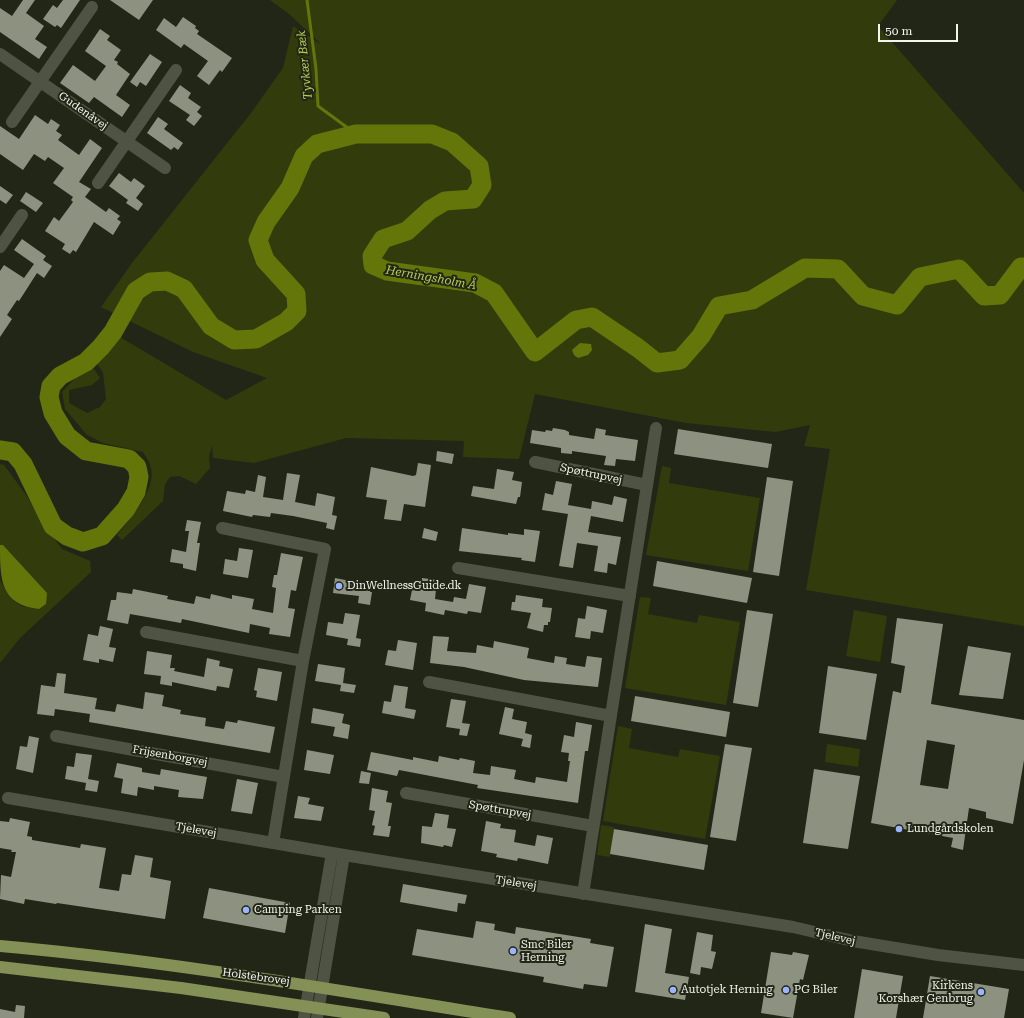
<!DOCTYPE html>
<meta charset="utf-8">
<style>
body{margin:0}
#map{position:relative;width:1024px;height:1018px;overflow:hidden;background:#222617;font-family:"Roboto Serif",serif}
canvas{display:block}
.scale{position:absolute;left:878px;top:24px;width:80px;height:18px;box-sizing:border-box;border:2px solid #f2f5eb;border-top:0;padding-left:5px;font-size:12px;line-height:14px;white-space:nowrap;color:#f2f5eb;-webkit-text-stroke:3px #222617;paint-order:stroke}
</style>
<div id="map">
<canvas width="1024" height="1018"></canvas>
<div class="scale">50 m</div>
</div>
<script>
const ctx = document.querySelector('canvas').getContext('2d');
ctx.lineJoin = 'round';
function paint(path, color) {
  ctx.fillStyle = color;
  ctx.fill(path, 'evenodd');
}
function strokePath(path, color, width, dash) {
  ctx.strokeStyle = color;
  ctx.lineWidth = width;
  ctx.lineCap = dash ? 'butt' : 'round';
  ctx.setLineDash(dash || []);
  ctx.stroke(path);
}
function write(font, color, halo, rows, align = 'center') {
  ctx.font = font + ' "Roboto Serif",serif';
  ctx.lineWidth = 4;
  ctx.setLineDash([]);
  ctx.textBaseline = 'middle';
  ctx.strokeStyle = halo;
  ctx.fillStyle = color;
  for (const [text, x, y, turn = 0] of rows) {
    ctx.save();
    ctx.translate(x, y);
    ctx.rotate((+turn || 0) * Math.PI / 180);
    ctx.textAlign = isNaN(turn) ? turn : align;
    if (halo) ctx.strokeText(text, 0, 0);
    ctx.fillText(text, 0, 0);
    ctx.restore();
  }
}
const green = new Path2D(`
 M270,0h627l-19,26 146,167v433l-218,-36 24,-141 -26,-3 6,-21 -35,7 -89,-9 -151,-29 -16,65 -56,-2 1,-16 -118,-3 -92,25 -41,-5 -1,-13 -3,12 1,11 -14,16 -17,-8 -9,1 -5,7 -2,17 -41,39 -5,-5c13,-16 42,-48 33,-70 -1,-5 -5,-9 -7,-13l-40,-9 -16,-8 -22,-26 -3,-17 16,-17 16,-6 6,9 -8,7 -23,5v13l18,10 13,-6 6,-8 -3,-27 -6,-8 23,-27 106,63 41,-22 -74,-26 -92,-45 31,-44 119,-150 32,-45 10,-42 29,19 -33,-31z
 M0,464l4,1 22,30 17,29 19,25 28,12 1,11 -71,66 -20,25v-83c11,20 14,27 39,29l7,-5 -6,-18 -37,-41h-3z
 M662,466l9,2 -2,15 91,15 -12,73 -102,-16z
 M640,597l11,1 -3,16 49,9 2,-8 41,7 -14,83 -101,-17z
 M854,610l33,6 -7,46 -34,-6z
 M618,726l14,3 -3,19 49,9 2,-8 40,7 -15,83 -102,-18z
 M827,744l33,5 -2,18 -33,-5z
 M601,825l13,2 -4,30 -13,-2z`);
const water = new Path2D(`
 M580,343l11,1 1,6 -4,5 -10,3 -4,-3 -2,-5z
 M0,545h3l44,48 -1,11 -7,5c-39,-4 -39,-30 -39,-64z`);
const stream = new Path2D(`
 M307,0l9,69 2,37 38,28`);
const river = new Path2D(`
 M0,450l13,2 10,12 30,62 14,10 16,6 19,-6 24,-27 10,-17 3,-15 -2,-10 -8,-8 -43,-8 -19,-15 -14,-23 -4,-16 2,-11 9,-10 26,-14 15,-15 12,-15 23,-41 14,-9 17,-1 17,8 27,37 23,14 22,-1 30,-17 11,-11 -1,-17 -31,-34 -7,-20 8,-18 24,-34 14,-32 13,-12 39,-10h76l20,8 27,24 3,19 -9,14 -28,2 -15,9 -23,21 -24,8 -11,17 1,9 14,6 88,12 19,10 41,59 41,-32 16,-3 46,31 19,15 23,-3 21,-24 18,-30 33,-6 53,-32 33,1 25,27 34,9 23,-28 39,-8 25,27 16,-1 21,-28h3`);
const building = new Path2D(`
 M23,0h12l-9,13 18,13 -9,13 12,8 -8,12 -39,-27v-24l12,8z
 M63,0h17l-19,28 -4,-3 -2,2 -12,-8 10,-14 4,3z
 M110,0h43l-14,20z
 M183,17l13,9 -1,2 4,3 -2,3 35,24 -10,14 -2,-2 -11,15 -12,-9 11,-15 -24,-17 -3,4 -25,-18 8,-12 12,9z
 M100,29l10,7 -3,4 14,10 -7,10 4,2 -1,2 13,10 -14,21 14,10 -8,12 -28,-20 -5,6 -29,-20 13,-18 22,16 11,-15 -21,-15z
 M150,54l12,8 -16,24 -6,-4 -3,5 -7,-5z
 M180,85l11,8 -3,5 13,9 -4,5 5,4 -8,10 -8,-6 4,-5 -21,-14z
 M35,115l13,9 3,-5 9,6 -4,6 6,4 -4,5 21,15 11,-16 12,9 -23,34 12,7 -6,8 21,15 3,-4 11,8 -3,3 4,3 -8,13 -19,-13 -18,30 -3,-2 -3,4 -8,-5 3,-5 -20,-13 9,-14 5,4 14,-19 -2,-2 2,-3 -20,-14 11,-15 -16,-11 -3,4 -11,-7 -11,16 -23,-16v-28l19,13z
 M158,117l10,7 -4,5 19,14 -5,7 -4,-3 -3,3 -24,-17z
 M119,173l12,9 3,-4 11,8 -9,12 7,6 -5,7 -12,-8 2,-3 -19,-14z
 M0,186l13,9 -7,9 -6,-4z
 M26,192l17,11 -7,9 -16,-11z
 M22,239l24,17 -3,4 9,6 -8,12 -7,-5 -18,28 -2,-1 -10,15 5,4 -12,18v-66l4,-6 20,13 10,-14 -20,-14z
 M553,428l12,2 4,2v3l25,4 2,-11 10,2 -1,5 33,5 -3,21 -19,-2 -1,7 -11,-1 2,-9 -34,-5v3l-11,-1v-5l-31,-5 2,-13 13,2 1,-2 6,1z
 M678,429l94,15 -4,24 -94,-14z
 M437,451l17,3 -2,10 -16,-3z
 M418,463l13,2 -6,42 -21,-3 -3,17 -17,-2 3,-19 -21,-3 5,-30 42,9 3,-1z
 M497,469l17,3 -2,8 10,2 -2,15h-2l-2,7 -45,-8 2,-10 21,3z
 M287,473l13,2 -5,27 20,4 2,-13 18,4 -3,18 5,1 -3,14 -8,-2 1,-5 -34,-7 -22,-3 -1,4 -17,-2 -1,2 -29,-6 4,-20 18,3 1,-4 9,2 3,-17 8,2 -3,20 20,3z
 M767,477l26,4 -14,95 -26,-4z
 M556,481l16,3 -4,21 23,4 1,-8 20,4 2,-9 13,3 -4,23 -32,-6 -3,16 33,5 -5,28 -8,-2 -1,10 -13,-2 4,-25 -21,-3 -4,25 -14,-2 9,-52 -26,-4 3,-17 8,2z
 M187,520l14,2 -4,21h3l-4,28 -13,-3v-4l-13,-2 2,-13 14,3 3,-21h-4z
 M424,528l14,4 -2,9 -14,-3z
 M462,528l46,7v-2l16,2v-6l16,2 -5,31 -14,-2 1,-2 -63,-7z
 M239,548l14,2 -5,28 -25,-4 2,-15 12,2z
 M281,553l22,4 -7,34 -5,-1 -3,18 7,1 -5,28 -21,-3 1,-6 -20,-4 -1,9 -67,-14 -1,4 -51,-9 -2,10 -21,-4 4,-20h5l1,-8 15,2 1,-5 35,7 -1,3 27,5 2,-8 14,3 1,-5 21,5v-4l22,4 -2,10 21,4 3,-25 -4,-1 2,-12h3z
 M657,561l95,17 -5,25 -94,-17z
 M335,578l36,7 -1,7h2l-2,13 -12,-2 1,-7 -26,-3z
 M422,578l15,2 -2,19 18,3 1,-5 12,2 3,-15 17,3 -5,26 -13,-2 -1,3 -22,-4 -1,5 -19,-4 1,-8 -16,-3 2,-10 8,1z
 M516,595l27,4 -1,8 10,1 -2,14h-2v3h-4l-1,7 -16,-4 4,-15 -20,-3 1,-8h3z
 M587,606l20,4 -4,23 -12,-2 -1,8 -15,-2 3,-19 7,1z
 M747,610l26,4 -15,93 -25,-4z
 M345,613l15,2 -4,23 5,1 -1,8 -13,-2 1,-6 -22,-4 2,-13 15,2z
 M897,618l46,6 -12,80 93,16v40l-11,64 -27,-6v-6l-17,-4 -6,42 -12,-3 2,-9 -82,-15 22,-132 8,2 4,-27 -14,-3zM927,740l28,5 -7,44 -28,-4z
 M100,626l13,3 -4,18 7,1 -3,14 -14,-3v4l-16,-3 5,-26 10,2z
 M433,636l16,1 -2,14 29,2 1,-8 16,3 1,-7 35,7 -2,10 21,4 6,1 1,-7 12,2 -1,6 19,3 2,-11 15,2 -4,29 -74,-7 -60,-13 -34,-4z
 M398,640l19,3 -4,27 -28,-5 3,-15 8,1z
 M968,646l43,7 -8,46 -44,-4z
 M147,651l25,4 -2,13h5l-1,3 30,6 3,-19 13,3 -1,5 14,3 -4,19 -12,-2 -1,5 -44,-9v4l-12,-2 1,-8 -17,-2z
 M318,664l27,4 -2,15 13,2 -2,8 -14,-2 1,-6 -26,-4z
 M828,666l49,8 -11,66 -47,-7z
 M258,668l24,4 -5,29 -21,-4 1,-6 -3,-1z
 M57,673l9,1 -2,19 33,5 -2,11 20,3 2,-8 26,5 2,-17 19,3 -2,11 19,4 -1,4 26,4 -1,8 19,3 2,-8 11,2 1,-3 37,7 -5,26 -181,-31 1,-8 -35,-5 -1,7 -17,-2 4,-29 14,2z
 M394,685l14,2 -3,21 11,2 -2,9 -32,-6 2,-12 7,1z
 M635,696l95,16 -4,25 -95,-16z
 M451,699l15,2 -4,22 8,1 -3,12 -8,-1 1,-6 -14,-2z
 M505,707l9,2 -2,10 15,3 -2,11 7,2 -2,13 -9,-2 2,-7 -24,-5z
 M313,708l31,6 -2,9 8,2 -2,14 -15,-3 2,-9 -24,-4z
 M576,722l16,3 -4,26h-3l-7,52 -101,-15 1,-3 -79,-15 -2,6 -30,-6 4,-18 42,8v-3l25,5 1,-6 20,4 1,-2 15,3 -2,12 17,2 1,-9 25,4 -2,9 21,4 1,-6 31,5 3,-21h-2l1,-8 -8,-1 3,-17 10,2z
 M29,736l10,2 -6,35 -17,-4 4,-23 7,1z
 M725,744l27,4 -16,93 -26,-4z
 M307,750l27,5 -4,19 -26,-4z
 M76,753l16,2 -4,24 11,2 -2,11 -12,-2 1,-7 -21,-4 2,-13 7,1z
 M117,763l25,5v4l18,3 1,-6 46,8 -4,22 -25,-2 1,-7 -25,-4v4l-16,-3 -1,9 -16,-3 2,-14 -9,-2z
 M814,769l46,7 -12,73 -45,-6z
 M361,771l10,2 -2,11 -10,-1z
 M237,779l21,4 -6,31 -21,-3z
 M372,788l16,3 -2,11 6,1 -4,23h3l-2,11 -16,-2 2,-9 -3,-1 3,-14 -6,-1z
 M298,796l12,2 -2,6 16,3 -3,14 -27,-3z
 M435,813l14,2 -2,13 9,1 -4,18 -8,-2 -1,2 -22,-4 1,-17 10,1z
 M10,818l20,4 -3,14 5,1v3l48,8 1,-4 25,4 -7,40 20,3 3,-17 9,1 4,-20 18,3 -3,19 21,4 -6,38 -108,-16 -1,1 -31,-5 -1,5 -24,-5 1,-24 10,2 5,-25h-5l1,-2 -12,-2v-27l9,1z
 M486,821l15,3 -1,4 16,2 -2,12 21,4 2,-11 16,3 -5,26 -30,-6 -1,3 -21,-4 1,-3 -16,-3z
 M614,829l94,16 -4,25 -94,-16z
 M403,884l64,11 -2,9 -7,-1 -1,9 -57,-10z
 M209,888l81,15 -5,30 -82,-15z
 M476,921l19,3 -1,6 21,4 1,-7 75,12 -1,4 24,4 -7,40 -23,-3 -1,5 -40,-7 1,-5 -132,-22 5,-26 56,9z
 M645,924l27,5 -7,44 24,4 -4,23 -50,-8z
 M697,932l16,3 -2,16 5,1 -4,17 -11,-2 -1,8 -10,-2z
 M771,952l21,3 1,-3 16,3 -6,25 -3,-1 -7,39 -32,-5z
 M862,969l41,7 -7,42h-42z
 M930,976l79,13 -5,29h-81z
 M16,1005l9,1 -1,12h-24v-9l15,3z`);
const minor = new Path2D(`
 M0,54l165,114
 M12,122l80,-115
 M98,183l78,-113
 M0,247l22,-32
 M535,462l112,23
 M222,528l103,21 -22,112 -30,182
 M458,568l172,28
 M146,632l157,29
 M429,682l182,34
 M56,736l228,41
 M406,793l187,33
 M8,798l336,57 449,72 60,14 85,14 86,10
 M583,894l73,-466
 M304,1018l28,-165
 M317,1018l27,-163`);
const major = new Path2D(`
 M0,946c171,15 340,45 510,72
 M0,967l181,21 203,30`);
const markers = [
 [339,586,4,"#9cb4fd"],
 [899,829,4,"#9cb4fd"],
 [246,910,4,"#9cb4fd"],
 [513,951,4,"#9cb4fd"],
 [673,990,4,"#9cb4fd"],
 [786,990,4,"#9cb4fd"],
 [981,992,4,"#9cb4fd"]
];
const streetNames = [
 ["Gudenåvej",83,111,35],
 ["Spøttrupvej",591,474,12],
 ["Frijsenborgvej",170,756,10],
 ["Spøttrupvej",500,810,10],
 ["Tjelevej",196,830,10],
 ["Tjelevej",516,883,9],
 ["Tjelevej",835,937,13],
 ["Holstebrovej",256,977,8]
];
const poiNames = [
 ["DinWellnessGuide.dk",347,586],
 ["Lundgårdskolen",907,829],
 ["Camping Parken",254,910],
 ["Smc Biler",521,945],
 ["Herning",521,958],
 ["Kirkens",973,986,"right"],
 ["Korshær Genbrug",973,999,"right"],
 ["Autotjek Herning",681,990],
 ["PG Biler",794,990]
];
const waterNames = [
 ["Tyvkær Bæk",305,65,-96],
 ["Herningsholm Å",431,278,10]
];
paint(green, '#323b0c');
paint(water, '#64750a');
strokePath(stream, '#64750a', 3);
strokePath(river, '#64750a', 19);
paint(building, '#8d9280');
strokePath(minor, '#4f5343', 12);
strokePath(major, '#839056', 12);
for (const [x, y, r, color] of markers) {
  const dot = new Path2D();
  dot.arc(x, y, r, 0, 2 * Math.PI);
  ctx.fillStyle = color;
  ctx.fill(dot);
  strokePath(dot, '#222617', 1.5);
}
write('11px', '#f2f5eb', '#222617', streetNames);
write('11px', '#f2f5eb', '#222617', poiNames, 'left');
write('italic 12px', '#b5ce51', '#222617', waterNames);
</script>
